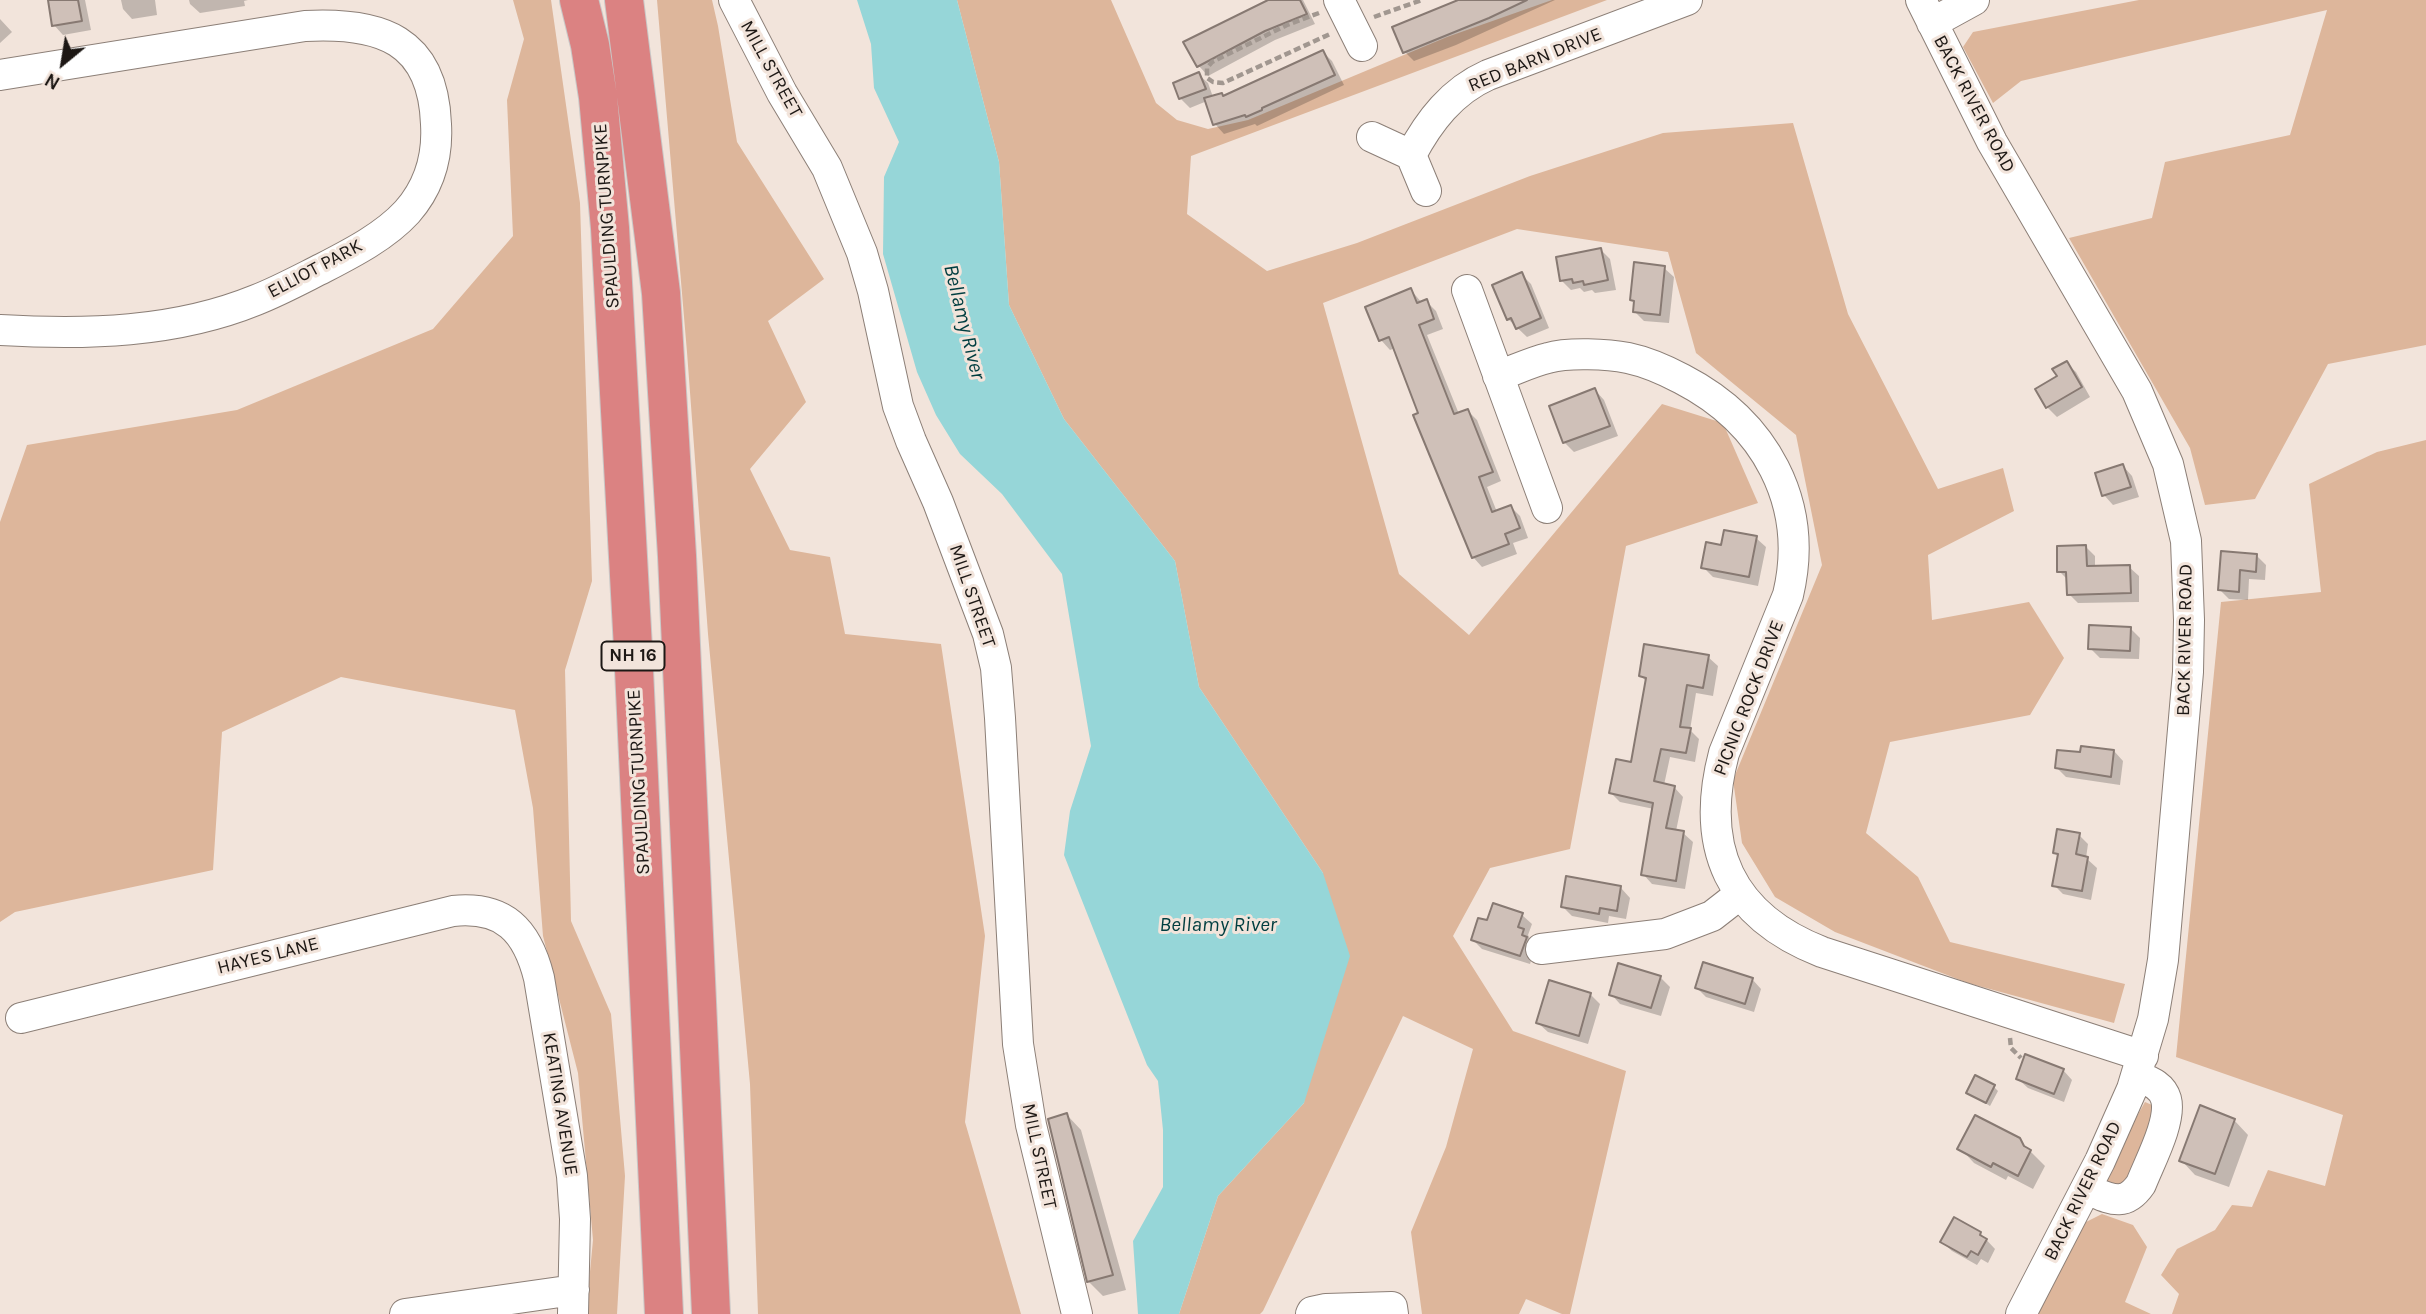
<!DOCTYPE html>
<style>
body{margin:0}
#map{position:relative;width:2426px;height:1314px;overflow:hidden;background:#f2e4db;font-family:Karla,sans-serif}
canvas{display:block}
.north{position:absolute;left:28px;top:28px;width:70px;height:70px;-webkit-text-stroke:5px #f2e4db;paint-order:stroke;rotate:210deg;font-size:19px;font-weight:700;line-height:28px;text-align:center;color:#1d1815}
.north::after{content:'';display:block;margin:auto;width:24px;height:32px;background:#1d1815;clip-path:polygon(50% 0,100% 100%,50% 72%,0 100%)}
</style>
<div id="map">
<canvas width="2426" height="1314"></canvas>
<div class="north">N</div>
</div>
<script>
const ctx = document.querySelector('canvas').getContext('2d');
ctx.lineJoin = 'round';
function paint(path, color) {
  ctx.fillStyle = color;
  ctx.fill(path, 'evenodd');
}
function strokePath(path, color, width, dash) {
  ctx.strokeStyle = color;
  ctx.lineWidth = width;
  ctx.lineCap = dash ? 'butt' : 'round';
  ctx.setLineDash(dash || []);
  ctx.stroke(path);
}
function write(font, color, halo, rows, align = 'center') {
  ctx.font = font + ' Karla,sans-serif';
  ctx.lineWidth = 6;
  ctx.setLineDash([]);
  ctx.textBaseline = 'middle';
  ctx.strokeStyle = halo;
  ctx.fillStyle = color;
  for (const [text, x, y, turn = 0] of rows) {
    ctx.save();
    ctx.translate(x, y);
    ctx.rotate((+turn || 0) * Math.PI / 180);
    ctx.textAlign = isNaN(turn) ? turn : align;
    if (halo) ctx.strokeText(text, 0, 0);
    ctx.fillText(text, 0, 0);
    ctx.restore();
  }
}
const green = new Path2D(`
 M513,0h38l29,203 12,378 -27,89 6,251 40,93 14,162 -8,138h-31l7,-74 -15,-167 -35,-137 -10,-128 -18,-98 -174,-33 -119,55 -9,138 -198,42 -15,10v-400l27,-77 210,-35 196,-81 80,-93 -6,-136 17,-61z
 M657,0h55l6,26 19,116 87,137 -56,42 38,81 -56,67 40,81 40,7 15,77 96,10 44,292 -20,186 56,192h-263l-8,-230 -42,-450 -21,-282z
 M957,0h154l45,103 21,17 31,9 40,-9 199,-83 105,-37h55l-416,156 -4,58 80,57 90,-28 173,-67 133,-43 130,-10 55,191 90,175 65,-21 11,43 -86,44 4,65 97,-18 35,56 -34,57 -140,27 -24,91 52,44 32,65 175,42 -11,39 -146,-40 -133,-51 -60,-35 -33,-54 -9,-63 89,-215 -26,-130 -100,-82 -28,-101 -151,-23 -194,74 76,271 70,61 193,-231 61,19 35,80 -132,43 -56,303 -80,19 -37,68 60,95 113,40 -56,243h-8l-36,-15 -7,15h-97l-11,-82 35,-85 27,-98 -70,-33 -140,295 -3,3h-81l39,-118 86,-93 19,-230 -124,-186 -24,-126 -111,-142 -55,-114 -10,-143z
 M2139,0h287v345l-98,19 -73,135 -50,6 -15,-57 -121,-210 83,-20 13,-56 125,-27 37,-125 -306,71 -28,22 -30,-56 10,-15z
 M2426,440v874h-254l7,-20 -18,-19 16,-26 38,-19 17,-25 20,2 16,-37 57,16 18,-71 -167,-58 45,-455 100,-10 -12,-108 68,-32z
 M2145,1102l7,3 2,8 -22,63 -9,9 -18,-1 2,-15z
 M2102,1214l31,11 14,22 -22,55 26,12h-117l46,-89z`);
const water = new Path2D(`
 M857,0h100l42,162 10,143 55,114 111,142 24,126 124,186 27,83 -46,147 -86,93 -39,118h-41l-5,-73 30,-54v-57l-5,-49 -11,-16 -83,-210 6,-44 21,-65 -29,-172 -60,-80 -42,-40 -24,-39 -19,-43 -34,-118 1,-77 15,-35 -25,-54 -3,-44z`);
const shadow = new Path2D(`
 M50,0h35l6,30 -28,5 -9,-10z
 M121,0h34l2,15 -25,4 -9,-10z
 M189,0h59l-4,1 1,5 -45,7 -10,-9z
 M1272,0h31l12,24 -40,16 -67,36 -9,-10 -14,-23z
 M1463,0h92l-99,45 -42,16 -9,-9z
 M0,19l12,13 -12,11z
 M1323,52l9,9 12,24 -87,41 -2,-2 -31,10 -9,-10 -8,-23 -17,7 -9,-9 -6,-15 23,-10 10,9 5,14 11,1z
 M1601,250l9,9 6,31 -21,3 -3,-3 -8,2 -4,-4 -9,2 -9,-9z
 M1664,268l10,9 -5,46 -25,-2 -10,-10 1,-8 -3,-4z
 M1521,274l10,10 18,44 -22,9 -19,-18z
 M1411,290l11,13 4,-2 10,10 7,18 -16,6 32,79 9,-3 9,9 24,61 -14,6 10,25 14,-5 9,9 8,22 -15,5 4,11 -35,13 -9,-10 -78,-209 -5,2 -9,-10z
 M2066,363l10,9 14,25 -33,20 -10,-10 -10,-17 22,-13z
 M1595,390l9,10 14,36 -44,16 -10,-10z
 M2123,466l9,10 7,21 -26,8 -9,-10 -7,-20z
 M1756,538l10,9 -8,39 -45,-9 -10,-10z
 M2086,547l9,9v12l34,-1 10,9v26l-61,1 -9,-9 -1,-14 -9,-9z
 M2222,553l35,3 9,9 -1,15 -16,-1 -1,21 -19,-1 -10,-10z
 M2130,628l10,10 -1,21 -39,-1 -10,-10z
 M1708,657l10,9 -5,30 -17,-3 -6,37 9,9 -4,23 -25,-5 -6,28 10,2 9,10 -7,34 7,2 10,9 -8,47 -33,-5 -9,-10 11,-65 -34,-7 -9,-9 22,-29 14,-82 -6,-6z
 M2114,751l9,10 -3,24 -54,-8 -9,-9z
 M2079,835l9,9 -2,14 11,10 -6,32 -28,-6 -9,-9 5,-28 -4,-4z
 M1621,888l9,10 -4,21 -17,-3 -1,7 -36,-7 -9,-9z
 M1522,915l10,9 -4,11 7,13 -5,16 -48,-15 -9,-9 15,-18z
 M1660,977l10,10 -9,29 -41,-12 -9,-10z
 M1752,979l9,10 -7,23 -48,-15 -9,-9z
 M1590,994l10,10 -12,40 -40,-12 -10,-9z
 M2063,1070l9,10 -8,22 -36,-14 -10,-9z
 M1994,1087l4,4 -8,15 -22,-13z
 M1067,1115l14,15 45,160 -23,6 -14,-14 -39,-162z
 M2234,1120l14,15 -19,52 -34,-12 -14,-15z
 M2019,1140l26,26 -12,23 -25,-13 -2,4 -32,-17 -14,-15z
 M1980,1233l15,16 -7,14 -7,-4 -4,6 -25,-14 -10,-9z`);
const building = new Path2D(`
 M48,0h30l4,21 -30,5z
 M1268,0h32l7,14 -42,17 -68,36 -14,-25z
 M1458,0h69l-38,18 -86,35 -11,-26z
 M1323,50l12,25 -73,33v2l-16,7 -1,-2 -32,10 -9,-27 18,-5 1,3z
 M1199,72l7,17 -27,10 -6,-16z
 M1601,248l7,32 -24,5 -1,-4 -10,2 -1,-4 -12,2 -4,-24z
 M1634,262l31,4 -5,49 -27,-3 1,-11 -4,-1z
 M1522,272l19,46 -25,11 -5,-11 -4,2 -15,-35z
 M1411,288l6,15 10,-4 7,20 -15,6 35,89 14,-5 25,63 -14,5 13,35 19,-7 9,23 -15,6 4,10 -37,14 -59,-143 5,-2 -29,-76 -10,4 -14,-34z
 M2067,361l15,26 -36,21 -11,-19 22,-13 -5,-7z
 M1595,388l15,38 -47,17 -14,-37z
 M2123,464l8,23 -29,9 -7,-23z
 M1724,530l33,6 -8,41 -48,-9 5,-26 15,3z
 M2086,545l1,21 43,-1 1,28 -64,2 -1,-23h-9v-26z
 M2221,551l36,3 -1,18 -16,-2 -1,22 -21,-2z
 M2089,625l42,2 -1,24 -42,-2z
 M1644,644l65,11 -6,33 -16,-3 -7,42 11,1 -5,25 -25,-4 -7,32 21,5 -9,42 18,3 -8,50 -35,-6 12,-72 -44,-10 7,-34 15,3 15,-84 -7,-2z
 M2081,746l33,4 -3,27 -56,-9 2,-18 23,2z
 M2057,829l23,4 -4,21 12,3 -6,34 -30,-5 6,-32 -5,-1z
 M1566,876l55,10 -4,25 -17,-3 -1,6 -38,-7z
 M1493,903l30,10 -5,14 6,2 -2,6 5,2 -7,19 -49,-16 7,-22 9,2z
 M1703,962l50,16 -8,26 -50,-16z
 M1618,963l43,13 -10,32 -42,-13z
 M1549,980l42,13 -12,43 -43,-13z
 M2025,1054l39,15 -10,25 -38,-15z
 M1975,1075l20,10 -9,18 -20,-10z
 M2200,1105l35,14 -20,55 -36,-13z
 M1067,1113l46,162 -26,7 -39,-163z
 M1975,1115l45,23 4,8 7,4 -13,26 -25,-13 -2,4 -34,-18z
 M1954,1217l27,15 -1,3 7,4 -9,16 -7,-4 -4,6 -27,-15z`);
const path = new Path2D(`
 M1319,13l-32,12 -75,37 -5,6v10l6,4 10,1 107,-49
 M1374,17l48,-17
 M2010,1038l1,10 10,10`);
const minor = new Path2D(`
 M734,0l48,93 45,75 35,85 11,38 25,115 13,35 27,61 50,132 8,34 4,50 18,326 13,81 46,189
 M1339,0l23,46
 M1921,0l71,142 145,249 31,73 18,77 3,79 -1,52 -25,288 -10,59 -21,70 -32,72 -79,153
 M1932,23l42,-23
 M0,75l305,-49c75,-4 128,13 131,98 2,33 -7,63 -29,88 -22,24 -55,41 -84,56 -22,11 -44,23 -67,32 -81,33 -170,35 -256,30
 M1372,137l39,18
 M1426,191l-15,-36c18,-34 41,-64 77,-80l199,-75
 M1467,290l80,218
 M1498,376c17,-6 33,-14 50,-18 20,-6 60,-4 80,0 19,4 37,12 54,21 83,43 128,124 106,216l-64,158c-25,95 6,163 98,199l321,104
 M1541,949l124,-15 47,-18 27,-21
 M21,1018l432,-107c51,-5 74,19 86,67l33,198 3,43 -2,95
 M2086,1189c23,9 38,20 55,-5 8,-21 31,-63 25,-85 -4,-14 -17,-18 -29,-23
 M405,1314l169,-24
 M1311,1314l1,-2 14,-3 66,-2 1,7`);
const highway = new Path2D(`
 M579,0l11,45 8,52 12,131 23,420 31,666
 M624,0l37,293 16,263 34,758`);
const shields = [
 [633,656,63]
];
const shieldNames = [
 ["NH 16",633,656]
];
const streetNames = [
 ["RED BARN DRIVE",1535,60,-22],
 ["MILL STREET",771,69,61],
 ["BACK RIVER ROAD",1974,104,62],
 ["SPAULDING TURNPIKE",607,216,-94],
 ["ELLIOT PARK",315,269,-28],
 ["MILL STREET",972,596,71],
 ["BACK RIVER ROAD",2185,640,-89],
 ["PICNIC ROCK DRIVE",1749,698,-69],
 ["SPAULDING TURNPIKE",639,782,-93],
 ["HAYES LANE",268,956,-14],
 ["KEATING AVENUE",560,1104,81],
 ["MILL STREET",1039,1156,78],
 ["BACK RIVER ROAD",2083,1191,-64]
];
const waterNames = [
 ["Bellamy River",964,322,76],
 ["Bellamy River",1218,925]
];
paint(green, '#ddb69b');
paint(water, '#96d6d8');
paint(shadow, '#0003');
paint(building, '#cfc0b8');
strokePath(building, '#877972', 2);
strokePath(minor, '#8c7f77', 32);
strokePath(highway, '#c9c8c7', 40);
strokePath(path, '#a19790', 4.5, [7, 3.5]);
strokePath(minor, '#fff', 30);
strokePath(highway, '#db8282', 38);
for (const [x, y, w] of shields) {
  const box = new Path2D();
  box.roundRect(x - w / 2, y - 14.5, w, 29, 5);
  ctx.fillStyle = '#f2e4db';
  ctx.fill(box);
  strokePath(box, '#1d1815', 2);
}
write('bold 18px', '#1d1815', null, shieldNames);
write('19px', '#1d1815', '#f2e4db', streetNames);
write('italic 21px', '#003e40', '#f2e4db', waterNames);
</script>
